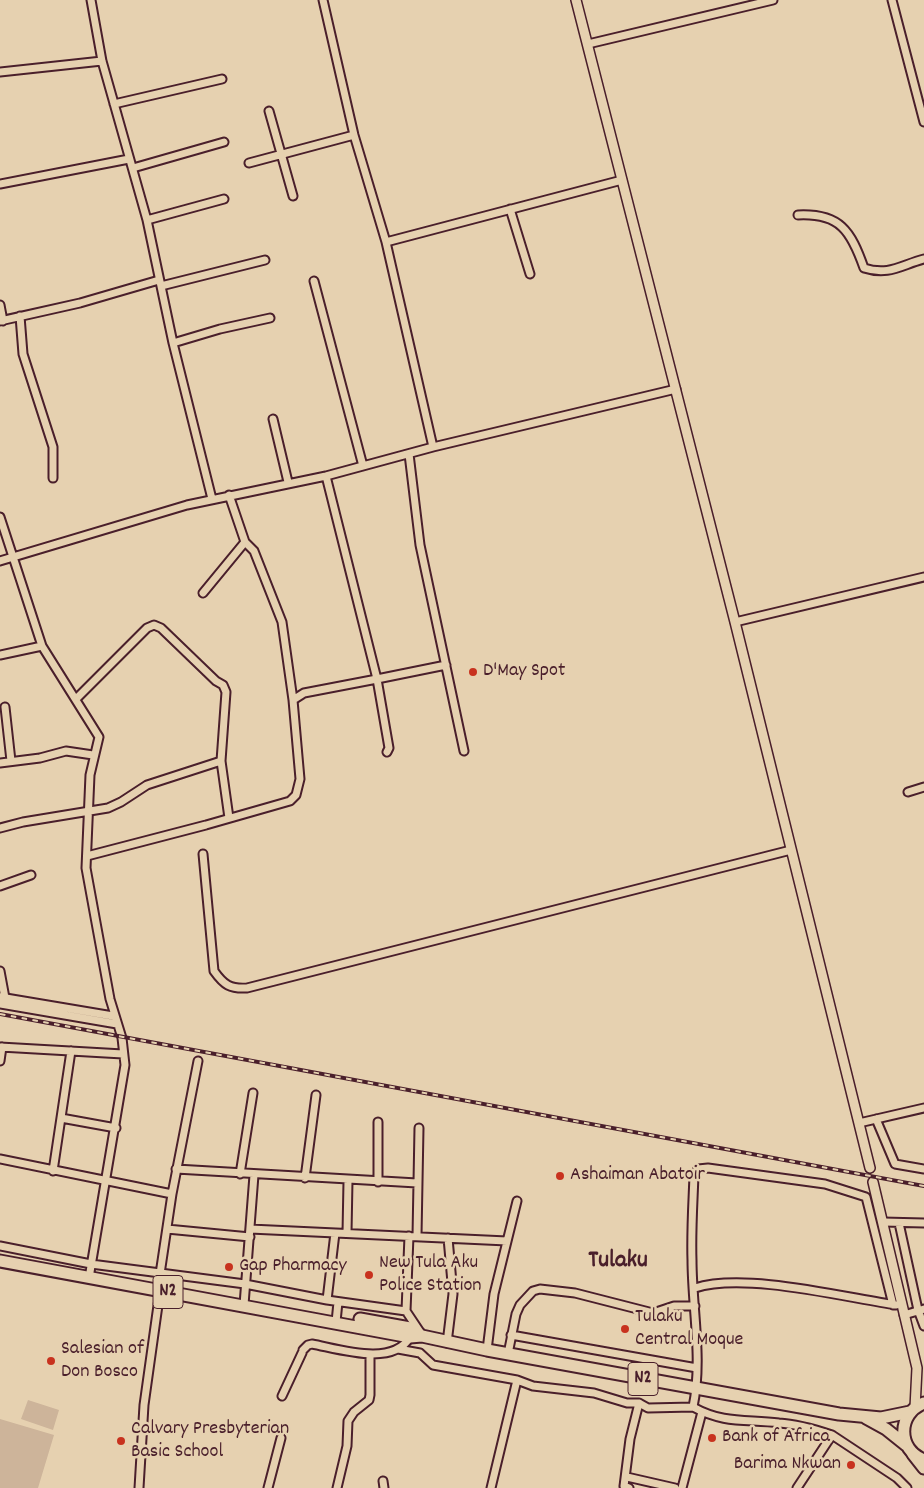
<!DOCTYPE html>
<style>
body{margin:0}
canvas{display:block;background:#e6d1b0}
</style>
<canvas width="924" height="1488"></canvas>
<script>
const ctx = document.querySelector('canvas').getContext('2d');
ctx.lineJoin = 'round';
function paint(path, color) {
  ctx.fillStyle = color;
  ctx.fill(path, 'evenodd');
}
function strokePath(path, color, width, dash) {
  ctx.strokeStyle = color;
  ctx.lineWidth = width;
  ctx.lineCap = dash ? 'butt' : 'round';
  ctx.setLineDash(dash || []);
  ctx.stroke(path);
}
function write(font, color, halo, rows, align = 'center') {
  ctx.font = font + ' Dekko,sans-serif';
  ctx.lineWidth = 5;
  ctx.setLineDash([]);
  ctx.textBaseline = 'middle';
  ctx.strokeStyle = halo;
  ctx.fillStyle = color;
  for (const [text, x, y, turn = 0] of rows) {
    ctx.save();
    ctx.translate(x, y);
    ctx.rotate((+turn || 0) * Math.PI / 180);
    ctx.textAlign = isNaN(turn) ? turn : align;
    if (halo) ctx.strokeText(text, 0, 0);
    ctx.fillText(text, 0, 0);
    ctx.restore();
  }
}
const green = new Path2D(`
 M28,1400l31,10 -6,20 -32,-11z
 M0,1419l54,16 -16,53h-38z`);
const minor = new Path2D(`
 M91,0l11,61 45,159 26,123 39,156
 M323,0l31,135 32,107 47,205
 M892,0l32,122
 M588,44l185,-44
 M0,72l102,-11
 M114,104l108,-25
 M269,111l24,85
 M249,163l105,-28
 M133,168l91,-26
 M0,184l129,-25
 M510,209l20,65
 M798,215c42,-2 53,16 66,53 25,8 37,-3 60,-9
 M147,220l77,-21
 M386,242l236,-62
 M314,281l49,185
 M161,286l104,-26
 M0,305l3,16
 M20,316l3,38 30,93v31
 M0,321l80,-18 79,-23
 M173,343l47,-14 50,-11
 M273,419l15,63
 M409,454l11,91 44,206
 M326,476l51,203 69,-14
 M229,495l16,47 9,9 28,71 11,78 11,-7 73,-14 12,69 -2,4
 M0,517l42,129 57,91 -9,38 -4,93 24,131 12,39 3,27 -36,213
 M0,561l187,-56 139,-29 107,-29 243,-58
 M203,593l42,-51
 M735,622l189,-45
 M0,655l42,-9
 M76,699l71,-71 7,-3 7,3 55,53 7,4 3,7 -5,69 8,57
 M5,707l6,54
 M0,763l40,-5 26,-7 27,4
 M908,792l16,-5
 M0,828l23,-6 85,-14 13,-6 26,-17 74,-24
 M203,854l11,117c10,14 16,18 33,17l544,-138
 M87,856l119,-31 84,-24 6,-6 4,-16 -7,-79
 M0,886l31,-11
 M0,971l5,27
 M0,997l113,19
 M0,1004l117,20
 M0,1047l123,7
 M0,1061l2,-14
 M61,1118l55,10
 M876,1119l19,45 29,5
 M859,1123l65,-15
 M0,1159l172,35 -12,80
 M176,1169l241,14
 M53,1171l18,-120
 M240,1174l13,-81
 M305,1178l11,-83
 M378,1182v-60
 M172,1194l26,-133
 M883,1222l41,1
 M899,1223l19,87 6,16
 M167,1229l83,8
 M250,1229l257,12
 M347,1233l1,-52
 M409,1236l-3,75 14,21
 M417,1236l2,-108
 M0,1246l91,18 154,20 82,16 79,11
 M695,1288c49,-16 148,9 201,17
 M327,1300l8,-67
 M244,1305l10,-130
 M904,1315l20,-6
 M336,1322l2,-20
 M511,1335l186,33
 M447,1343l6,-49 -5,-56
 M398,1349l22,4 13,12 84,15
 M303,1350l5,-5 4,-1c27,5 81,23 98,-7
 M487,1350l7,-56 23,-93
 M508,1354l8,-40 4,-9 13,-14 7,-2 35,4 78,20 21,-7h21
 M282,1396l20,-43
 M693,1407c31,17 53,12 86,16 18,1 35,6 53,12l-35,53
 M832,1435l65,43 10,10
 M627,1477l48,11
 M383,1481l1,7
 M139,1488l5,-83 16,-114
 M268,1488l13,-50
 M337,1488l10,-42 1,-25 6,-9 15,-12 1,-5v-41
 M491,1488l26,-108 16,6 61,7 33,10h12l9,5 45,-1c10,-48 -1,-99 -1,-147 -1,-28 1,-57 2,-85l4,-6 10,-1 117,16 41,13 27,108
 M629,1488l-5,-2 6,-47 9,-36
 M682,1488l20,-76`);
const tertiary = new Path2D(`
 M576,0l159,622 135,546
 M873,1182l44,186 -2,40`);
const primary = new Path2D(`
 M913,1454l11,14`);
const trunk = new Path2D(`
 M0,1261l410,76 12,-1 65,14 352,64 42,4 29,-6
 M360,1319l50,9 12,8
 M924,1403c-27,10 -27,47 0,57
 M866,1418l20,11 20,16`);
const rail = new Path2D(`
 M0,1014l924,172`);
const markers = [
 [473,672,5,"#c8321e"],
 [560,1176,5,"#c8321e"],
 [229,1267,5,"#c8321e"],
 [369,1275,5,"#c8321e"],
 [625,1329,5,"#c8321e"],
 [51,1361,5,"#c8321e"],
 [712,1438,5,"#c8321e"],
 [121,1441,5,"#c8321e"],
 [851,1465,5,"#c8321e"]
];
const shields = [
 [168,1292,30],
 [643,1379,30]
];
const shieldNames = [
 ["N2",168,1292],
 ["N2",643,1379]
];
const poiNames = [
 ["D'May Spot",483,672],
 ["Ashaiman Abatoir",570,1176],
 ["New Tula Aku",379,1264],
 ["Police Station",379,1287],
 ["Gap Pharmacy",239,1267],
 ["Tulaku",635,1318],
 ["Central Moque",635,1341],
 ["Salesian of",61,1350],
 ["Don Bosco",61,1373],
 ["Calvary Presbyterian",131,1430],
 ["Basic School",131,1453],
 ["Bank of Africa",722,1438],
 ["Barima Nkwan",841,1465,"right"]
];
const districtNames = [
 ["Tulaku",618,1263]
];
paint(green, '#cdb49a');
strokePath(minor, '#4a1f2b', 11);
strokePath(tertiary, '#4a1f2b', 12);
strokePath(primary, '#4a1f2b', 15);
strokePath(trunk, '#4a1f2b', 15);
strokePath(minor, '#e6d1b0', 7);
strokePath(tertiary, '#e6d1b0', 9);
strokePath(primary, '#e6d1b0', 11);
strokePath(trunk, '#e6d1b0', 11);
strokePath(rail, '#4a1f2b', 4);
strokePath(rail, '#e6d1b0', 2, [5.5]);
for (const [x, y, r, color] of markers) {
  const dot = new Path2D();
  dot.arc(x, y, r, 0, 2 * Math.PI);
  ctx.fillStyle = color;
  ctx.fill(dot);
  strokePath(dot, '#e6d1b0', 2);
}
for (const [x, y, w] of shields) {
  const box = new Path2D();
  box.roundRect(x - w / 2, y - 16.5, w, 33, 4);
  ctx.fillStyle = '#e6d1b0';
  ctx.fill(box);
  strokePath(box, '#4a1f2b', 1);
}
write('bold 19px', '#4a1f2b', null, shieldNames);
write('20px', '#4a1f2b', '#e6d1b0', poiNames, 'left');
write('bold 25px', '#4a1f2b', '#e6d1b0', districtNames);
</script>
